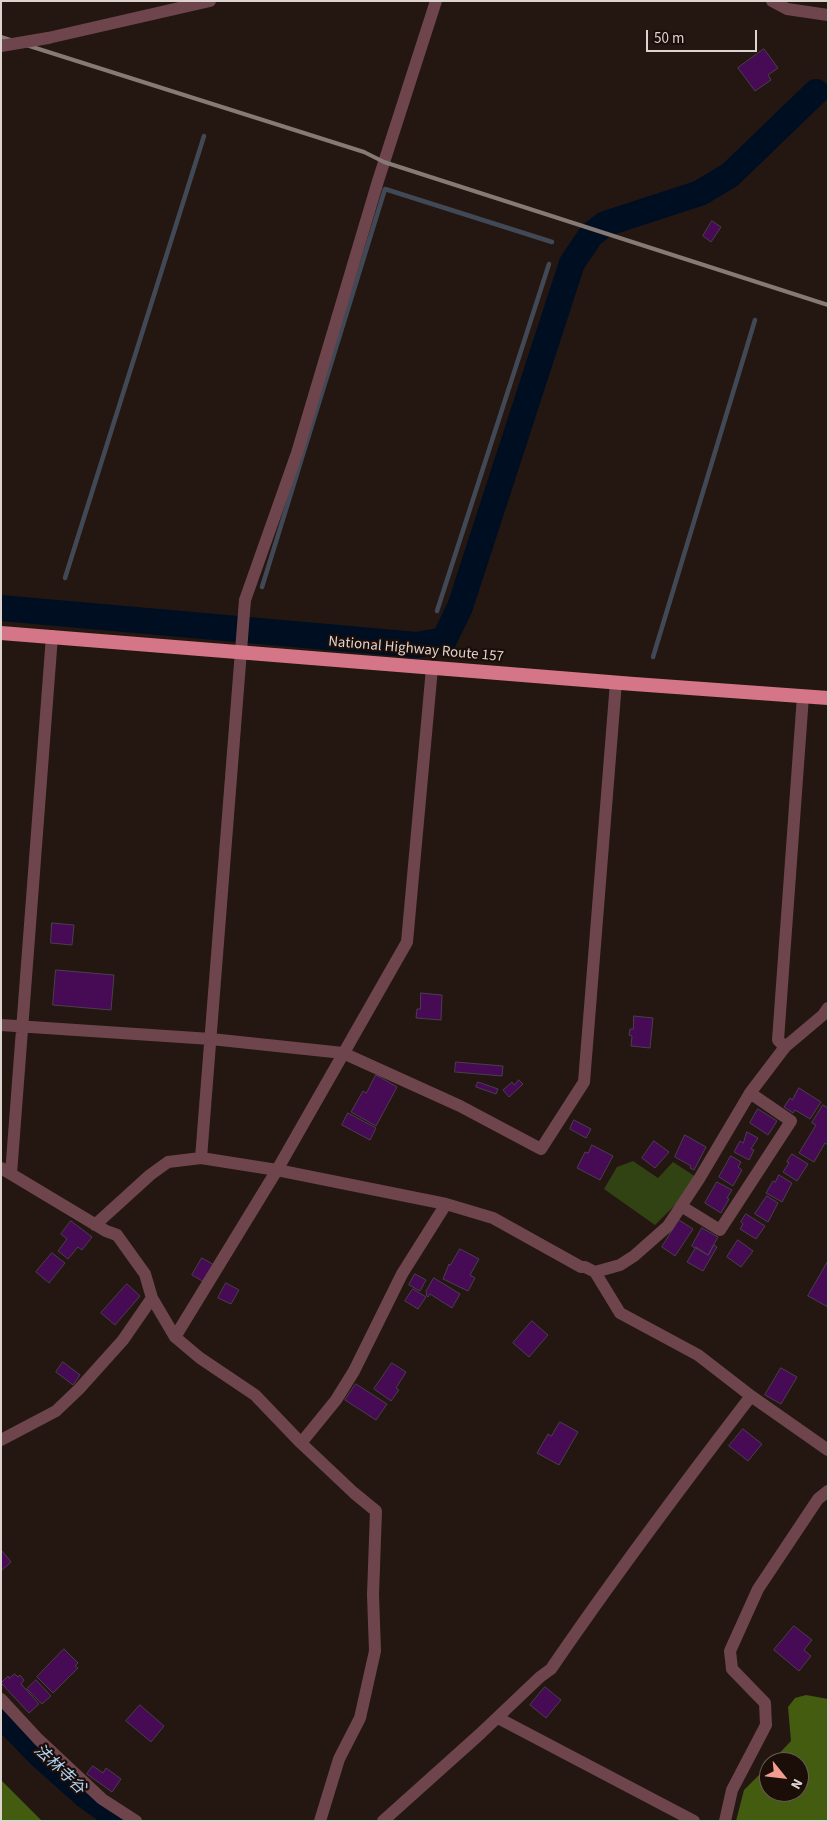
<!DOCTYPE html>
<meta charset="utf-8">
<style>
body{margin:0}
#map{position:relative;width:829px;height:1822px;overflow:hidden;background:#241711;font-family:"Source Sans 3",sans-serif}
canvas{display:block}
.frame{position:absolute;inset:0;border:2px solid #ddd3cf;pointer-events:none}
.north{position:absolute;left:759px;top:1752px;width:50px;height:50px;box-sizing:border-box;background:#1b0e09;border:1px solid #695d58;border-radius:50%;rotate:119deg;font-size:14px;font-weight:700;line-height:20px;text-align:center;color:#ddd3cf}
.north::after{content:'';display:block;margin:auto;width:18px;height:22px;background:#f59c90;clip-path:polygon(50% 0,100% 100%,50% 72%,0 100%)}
.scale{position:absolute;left:646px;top:30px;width:111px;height:22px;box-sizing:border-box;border:2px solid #ddd3cf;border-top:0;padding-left:6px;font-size:15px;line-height:18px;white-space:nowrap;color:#ddd3cf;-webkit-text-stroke:4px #1b0e09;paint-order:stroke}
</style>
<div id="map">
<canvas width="829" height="1822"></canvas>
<div class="frame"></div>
<div class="north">N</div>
<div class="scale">50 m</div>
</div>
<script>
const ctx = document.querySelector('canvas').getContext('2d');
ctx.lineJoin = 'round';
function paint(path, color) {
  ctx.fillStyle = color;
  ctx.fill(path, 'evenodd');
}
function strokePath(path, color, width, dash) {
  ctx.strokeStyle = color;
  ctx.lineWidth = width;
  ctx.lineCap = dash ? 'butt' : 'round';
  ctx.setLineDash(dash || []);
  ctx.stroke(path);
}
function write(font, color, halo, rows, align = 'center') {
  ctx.font = font + ' "Source Sans 3","Noto Sans JP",sans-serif';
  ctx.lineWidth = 4.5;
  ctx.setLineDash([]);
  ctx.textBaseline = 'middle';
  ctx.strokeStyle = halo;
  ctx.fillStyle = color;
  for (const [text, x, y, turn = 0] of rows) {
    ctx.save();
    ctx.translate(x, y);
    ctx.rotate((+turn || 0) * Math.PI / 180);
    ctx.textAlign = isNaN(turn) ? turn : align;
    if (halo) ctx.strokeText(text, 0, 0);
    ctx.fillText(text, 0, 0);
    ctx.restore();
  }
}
const green = new Path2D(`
 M633,1161l25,17 15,-16 23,15 -17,24 -24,24 -51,-36 13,-22z`);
const forest = new Path2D(`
 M806,1695l22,4v122h-92l8,-31 25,-25v27h30v-30h-28l20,-21 -3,-34 7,-9z
 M1,1780l41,41h-41z`);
const stream = new Path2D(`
 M65,578l139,-442
 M262,587l123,-398 167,53
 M437,611l112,-347
 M653,657l102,-337`);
const river = new Path2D(`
 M1,608l416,37 27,-5 16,-33 112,-344 19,-28 14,-11 95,-31 30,-18 86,-83
 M1,1715l39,40 46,41 35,25`);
const building = new Path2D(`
 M764,49l14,19 -10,7 3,5 -16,11 -17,-23z
 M712,221l9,6 -10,15 -8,-6z
 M52,923l22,2 -2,20 -21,-2z
 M56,970l58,5 -3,35 -58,-5z
 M421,993l21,2 -1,25 -25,-2 1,-9h3z
 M634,1016l19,2 -3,30 -19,-2 1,-10 -3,-1 1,-6h3z
 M456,1062l47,4 -1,10 -47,-4z
 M376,1075l21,12 -21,39 -25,-14 12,-21 3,2z
 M519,1080l4,4 -14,13 -6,-7 9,-8 2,3z
 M478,1082l20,7 -2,5 -20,-7z
 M799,1088l22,14 -11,17 -15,-9 -2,3 -9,-6 6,-9 2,2z
 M823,1105l5,3v37l-3,-2 -11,19 -15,-9 17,-28 -4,-2z
 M758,1109l19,12 -9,14 -18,-12z
 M348,1113l28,15 -6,12 -28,-15z
 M574,1120l17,9 -5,9 -16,-9z
 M747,1132l11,6 -7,11 3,1 -5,10 -15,-8 6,-11 3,2z
 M685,1135l21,12 -12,23 -4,-2 1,-2 -16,-9z
 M654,1141l15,11 -14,16 -13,-10z
 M592,1145l21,11 -13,24 -23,-12 8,-16 3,1z
 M792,1154l16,10 -11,17 -14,-9 6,-9 -2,-1z
 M731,1156l10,6 -3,5 4,3 -9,16 -14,-9z
 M779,1175l13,8 -10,19 -16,-9 7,-12 2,1z
 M717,1182l15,8 -5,8 2,1 -8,14 -16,-10z
 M767,1196l11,7 -10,19 -13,-8z
 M746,1214l19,12 -9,13 -16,-10 3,-5 -2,-2z
 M679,1220l14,9 -18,27 -13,-9z
 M71,1221l21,16 -10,13 -4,-3 -10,12 -10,-8 9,-12 -6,-5z
 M702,1228l16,9 -10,18 -16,-9z
 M738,1240l15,11 -12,16 -14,-10z
 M714,1245l3,2 -14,24 -16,-9 9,-15 12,8z
 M460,1249l19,10 -9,16 5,3 -7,13 -25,-12 6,-15 1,1z
 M52,1253l13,10 -16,20 -13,-11z
 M202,1258l12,7 -10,17 -12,-7z
 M828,1261v46l-20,-11z
 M415,1274l11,6 -6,11 -11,-6z
 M434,1278l26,16 -8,14 -22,-14 -2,3 -2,-2 1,-2 -1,-1z
 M226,1283l13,7 -8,14 -13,-6z
 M127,1284l13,12 -25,29 -14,-12z
 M413,1289l13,8 -8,12 -13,-8z
 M532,1321l16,14 -19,22 -16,-14z
 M63,1362l17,13 -7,10 -17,-13z
 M392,1363l14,9 -10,16 3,2 -8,11 -17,-12z
 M781,1368l16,9 -16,27 -16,-9z
 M356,1384l31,20 -11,16 -31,-20z
 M560,1422l18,10 -19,33 -22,-12 11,-19 3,2z
 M743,1429l19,15 -14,17 -19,-15z
 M1,1550l10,12 -10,9z
 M794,1626l18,14 -8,10 7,6 -12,15 -25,-21z
 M64,1649l14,14 -3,3 3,2 -25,25 -16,-16z
 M15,1674l3,3 2,-2 4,5 -3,4 18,20 -10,9 -28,-30 7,-7 1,2z
 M36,1680l15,16 -9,8 -15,-15z
 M545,1687l16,13 -15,18 -16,-13z
 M140,1705l24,21 -13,16 -25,-21z
 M93,1766l10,7 3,-5 15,11 -9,13 -25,-18z`);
const minor = new Path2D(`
 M772,1l15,8 41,6
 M48,38l162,-37
 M1,1025l210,14 132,14 117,53 81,43 43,-67 32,-400
 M785,1047l-7,-7 25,-344
 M201,1158l44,-558 52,-147 81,-272 58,-180
 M1,1168l105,63 11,4 28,39 7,24 23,39 25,21 55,37 46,48 53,50 22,18 -3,84 2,56 -15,67 -21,41 -19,62
 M11,1174l41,-538
 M681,1206l39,24 71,-109 -41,-28
 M95,1225l55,-50 18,-13 33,-4 76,12 169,34 47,14 88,49h4l10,5 25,41 78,42 53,41 77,54
 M595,1272l25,-7 14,-9 34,-30 31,-47 51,-86 35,-46 38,-32 5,-7
 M175,1337l102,-167 130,-228 25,-274
 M1,1440l55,-29 23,-22 44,-49 29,-42
 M301,1443l35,-43 18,-29 48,-97 44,-70
 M1,1699l37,40 64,60 34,22
 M498,1718l196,103
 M383,1821l97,-87 60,-57 11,-8c64,-94 131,-183 200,-273
 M725,1821l7,-31 34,-65 -1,-22 -33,-34 -2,-18 28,-62 60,-90 10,-8`);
const trunk = new Path2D(`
 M1,633l633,51 194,14`);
const rail = new Path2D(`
 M1,37l363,115 20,10 444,143`);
const minorBridge = new Path2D(`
 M1,46l47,-8`);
const streetNames = [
 ["National Highway Route 157",416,650,5]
];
const waterNames = [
 ["法林寺谷",59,1770,43]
];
paint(green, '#324313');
paint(forest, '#435c10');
strokePath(stream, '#424956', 4.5);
strokePath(river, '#000e22', 26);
paint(building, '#470b56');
strokePath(building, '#493f4c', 1);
strokePath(minor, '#6f454d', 12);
strokePath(trunk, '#d57688', 14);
strokePath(rail, '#867a75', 4);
strokePath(minorBridge, '#6f454d', 12);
write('15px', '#ddd3cf', '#1b0e09', streetNames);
write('italic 16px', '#aed5f8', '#1b0e09', waterNames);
</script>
